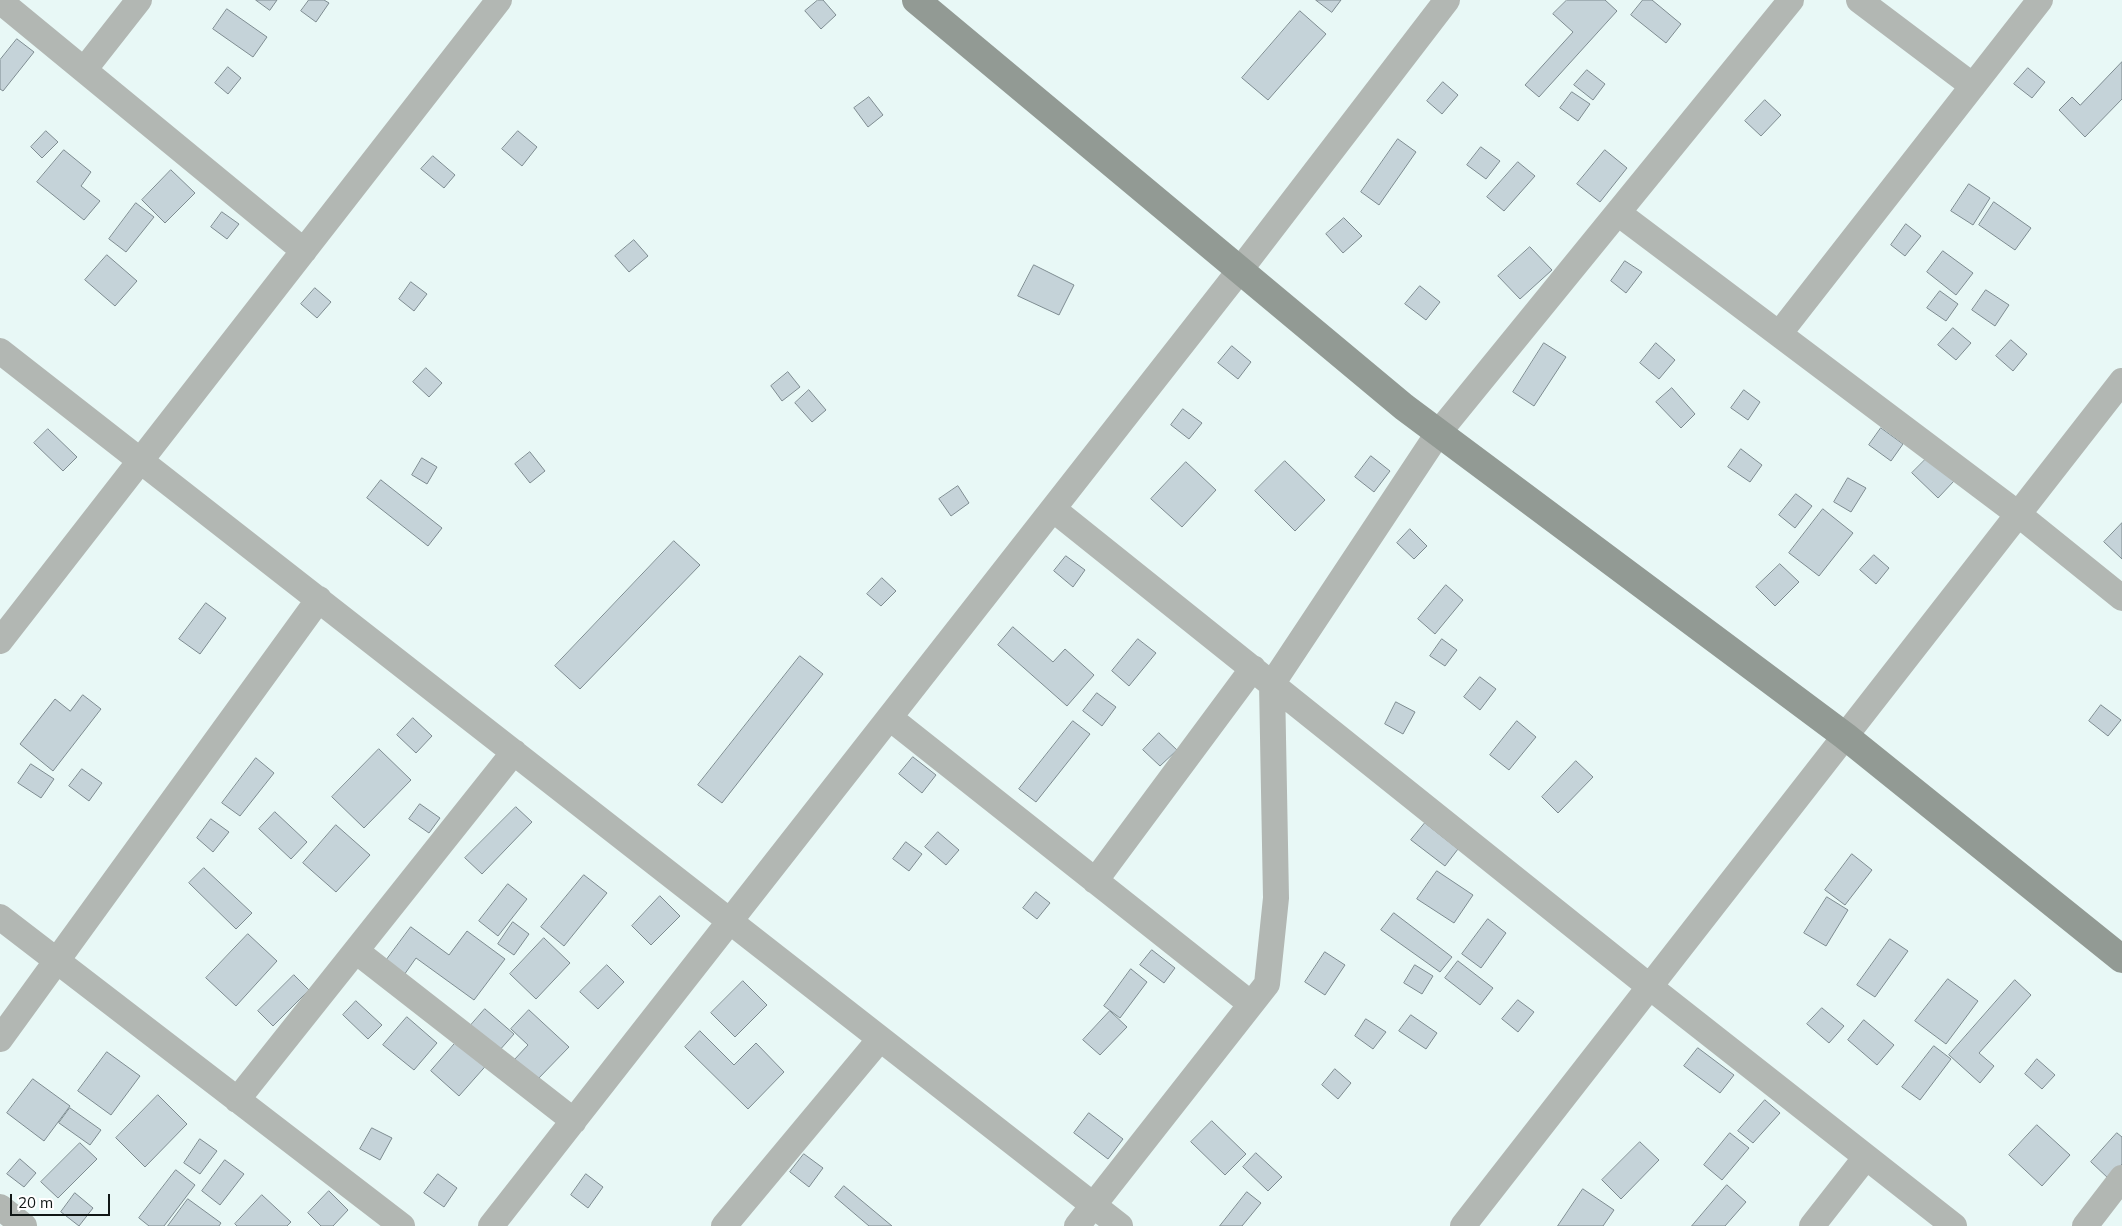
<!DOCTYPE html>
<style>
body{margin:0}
#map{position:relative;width:2122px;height:1226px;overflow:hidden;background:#e8f8f6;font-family:Mulish,sans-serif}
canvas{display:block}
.scale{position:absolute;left:10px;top:1194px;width:100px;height:22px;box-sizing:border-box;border:2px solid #111716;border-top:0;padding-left:6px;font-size:15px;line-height:18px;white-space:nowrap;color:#111716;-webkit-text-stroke:4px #fff;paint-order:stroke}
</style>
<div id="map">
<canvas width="2122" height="1226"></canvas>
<div class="scale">20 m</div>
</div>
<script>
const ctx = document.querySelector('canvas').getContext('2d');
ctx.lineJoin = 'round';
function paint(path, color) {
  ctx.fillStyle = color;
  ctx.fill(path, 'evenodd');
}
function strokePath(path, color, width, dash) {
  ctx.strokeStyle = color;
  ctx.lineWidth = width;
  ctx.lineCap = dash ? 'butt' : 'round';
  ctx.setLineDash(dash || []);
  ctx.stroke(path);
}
const building = new Path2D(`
 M256,0h21l-7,10z
 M309,0h15l5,3 -13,19 -15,-11z
 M818,0h5l13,15 -15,14 -16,-18z
 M1316,0h25l-9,12z
 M1567,0h38l12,11 -78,86 -14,-12 48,-53 -20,-18z
 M1643,0h9l29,24 -15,19 -35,-28z
 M227,9l40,28 -14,20 -40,-28z
 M1300,11l26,23 -58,66 -26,-22z
 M17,39l17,13 -31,39 -3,-2v-29z
 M2122,62v37l-37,38 -26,-27 13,-13 8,8z
 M228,67l13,11 -13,16 -13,-11z
 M2028,68l17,14 -13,16 -18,-14z
 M1587,70l18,14 -12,16 -19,-15z
 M1443,82l15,13 -16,19 -15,-13z
 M1572,92l18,12 -12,17 -18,-13z
 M869,97l14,18 -15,12 -14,-19z
 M1765,100l16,15 -20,21 -16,-15z
 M46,131l12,11 -16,16 -11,-11z
 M518,131l19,16 -15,19 -20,-17z
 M1398,139l18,13 -37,53 -18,-13z
 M1481,147l19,14 -14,18 -19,-14z
 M64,150l27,22 -10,14 19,15 -16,19 -47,-38z
 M1605,150l22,18 -27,34 -23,-18z
 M433,156l22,19 -11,13 -23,-19z
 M1518,162l17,14 -31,35 -17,-14z
 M171,170l24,23 -30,30 -23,-23z
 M1969,184l21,14 -17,27 -22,-14z
 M1994,202l37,26 -16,22 -36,-25z
 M136,203l18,14 -28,35 -17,-13z
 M222,212l17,12 -12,15 -16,-12z
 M1344,218l18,18 -19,17 -17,-19z
 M1906,224l15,12 -16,20 -14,-11z
 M634,240l14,16 -19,16 -14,-16z
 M1530,247l22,23 -32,29 -22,-23z
 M1943,251l30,22 -17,22 -29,-23z
 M107,255l30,26 -22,25 -30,-26z
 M1625,261l17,11 -16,21 -15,-12z
 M1034,265l40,20 -15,30 -41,-19z
 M411,282l16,12 -13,17 -15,-12z
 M1420,286l20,16 -14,18 -21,-16z
 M315,288l16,14 -14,16 -16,-14z
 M1986,290l23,15 -14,21 -23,-16z
 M1940,291l18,13 -12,17 -19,-13z
 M1953,328l18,15 -15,17 -18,-15z
 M2011,340l16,14 -14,17 -17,-15z
 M1544,343l22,14 -32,49 -21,-14z
 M1656,343l19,17 -16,19 -19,-16z
 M1232,346l19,16 -13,17 -20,-16z
 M426,368l16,15 -13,14 -16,-15z
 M788,372l12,15 -18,14 -11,-15z
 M1672,388l23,26 -14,14 -25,-26z
 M809,390l17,20 -14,12 -17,-19z
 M1744,390l16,12 -12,18 -17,-12z
 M1183,409l19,14 -13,16 -18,-14z
 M1881,428l22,16 -12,17 -22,-16z
 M48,429l29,28 -14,14 -29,-28z
 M1741,449l21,16 -12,17 -22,-15z
 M530,452l15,19 -15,12 -15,-19z
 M1371,456l19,15 -16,21 -19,-15z
 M1928,457l26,24 -16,17 -26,-25z
 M422,458l15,9 -10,17 -15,-9z
 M1285,461l40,39 -30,31 -40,-40z
 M1186,462l30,28 -34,37 -31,-28z
 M1848,478l18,10 -15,24 -17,-10z
 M381,480l61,48 -14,18 -61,-48z
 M958,486l11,17 -18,13 -12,-17z
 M1796,494l16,12 -17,22 -16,-13z
 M1823,509l30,24 -34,43 -30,-23z
 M2122,523v36l-18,-17z
 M1410,529l17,17 -13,13 -17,-16z
 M674,541l26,24 -120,124 -25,-23z
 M1874,555l15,13 -13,16 -16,-14z
 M1066,556l19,14 -12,17 -19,-16z
 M1780,564l19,18 -24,24 -19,-19z
 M882,578l14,13 -15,15 -14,-12z
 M1446,585l17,15 -28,34 -17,-15z
 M206,603l20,15 -26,36 -21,-15z
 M1013,627l40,35 12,-13 29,26 -27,31 -69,-61z
 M1138,639l18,14 -27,33 -17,-15z
 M1442,639l15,11 -12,16 -15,-10z
 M800,656l23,18 -101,129 -24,-18z
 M1480,677l16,12 -16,21 -16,-13z
 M1097,693l19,14 -14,19 -19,-15z
 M83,695l18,14 -48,62 -33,-27 35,-45 15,12z
 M1396,702l19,10 -12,22 -18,-10z
 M2101,705l20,15 -13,16 -19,-15z
 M413,718l19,18 -16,17 -19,-18z
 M1073,721l17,13 -54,68 -17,-13z
 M1517,721l19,16 -27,33 -19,-15z
 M1159,733l18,17 -17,16 -17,-16z
 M379,749l32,31 -47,48 -32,-31z
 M913,757l23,18 -14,18 -23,-19z
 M256,758l18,15 -34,43 -18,-13z
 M1576,761l17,16 -35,36 -16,-16z
 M31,764l23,15 -13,19 -23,-15z
 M82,769l20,14 -13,18 -20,-15z
 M420,804l20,14 -11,15 -20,-14z
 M516,807l16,15 -50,52 -17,-16z
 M275,812l32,30 -16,17 -32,-30z
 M211,819l18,13 -16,20 -16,-14z
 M1425,823l33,26 -13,17 -34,-26z
 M336,825l34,30 -34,37 -33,-29z
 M938,832l21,18 -13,15 -21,-18z
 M906,842l16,12 -13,17 -16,-12z
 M1852,854l20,16 -27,35 -20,-15z
 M204,868l48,45 -16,16 -47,-46z
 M1437,871l36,24 -19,28 -37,-24z
 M584,875l23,18 -43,53 -23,-19z
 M508,884l19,15 -29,37 -19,-15z
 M1036,892l14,11 -13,16 -14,-11z
 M660,896l20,20 -29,29 -19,-19z
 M1827,897l21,13 -22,36 -22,-13z
 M1394,913l58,44 -12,15 -59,-42z
 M1488,919l18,14 -25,35 -19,-14z
 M513,922l16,12 -15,21 -16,-11z
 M411,927l38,28 18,-24 38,28 -31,41 -58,-42 -12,17 -19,-13z
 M248,934l29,27 -41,45 -30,-28z
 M544,938l26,25 -34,36 -26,-25z
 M1890,939l18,12 -33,46 -18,-12z
 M1152,950l23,18 -11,15 -24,-18z
 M1325,952l20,13 -20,30 -20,-13z
 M1458,961l35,27 -13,17 -35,-27z
 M607,965l17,17 -26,27 -18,-17z
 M1415,965l18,11 -11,18 -18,-11z
 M1131,969l16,13 -27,36 -16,-12z
 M294,975l15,15 -36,36 -15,-15z
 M1948,979l30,22 -32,43 -31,-23z
 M2015,980l16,15 -52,58 15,13 -14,17 -31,-28z
 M743,981l24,24 -32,32 -24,-24z
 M1518,1000l16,12 -16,20 -16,-13z
 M356,1001l26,24 -14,14 -25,-24z
 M1822,1008l22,18 -15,17 -22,-19z
 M485,1009l29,25 -55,62 -28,-25z
 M529,1010l40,37 -33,34 -22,-21 14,-15 -17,-16z
 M1110,1011l17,16 -27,28 -17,-15z
 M1411,1015l26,18 -11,16 -27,-18z
 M407,1017l30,26 -23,27 -31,-25z
 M1366,1019l20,13 -13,17 -18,-13z
 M1864,1020l30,25 -17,20 -29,-25z
 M700,1031l34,34 22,-22 28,29 -36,37 -63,-62z
 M1934,1046l17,13 -31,41 -18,-13z
 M1698,1048l36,27 -14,18 -36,-27z
 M107,1052l33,24 -29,39 -33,-24z
 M2037,1059l18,16 -13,14 -17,-15z
 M1335,1069l16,14 -13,16 -16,-14z
 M33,1079l37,27 -26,35 -37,-28z
 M158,1095l29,29 -42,43 -29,-29z
 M1765,1100l15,13 -27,30 -15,-12z
 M70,1108l31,22 -11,15 -31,-22z
 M1089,1113l34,26 -15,20 -34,-26z
 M1212,1121l34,33 -21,21 -34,-33z
 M2037,1125l33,30 -28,31 -33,-31z
 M372,1128l20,10 -12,22 -20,-11z
 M1730,1133l19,15 -27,32 -18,-15z
 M2117,1133l5,4v27l-13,15 -18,-17z
 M200,1139l17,12 -17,23 -16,-11z
 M1640,1142l19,18 -38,39 -19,-19z
 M80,1143l17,16 -39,39 -17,-16z
 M1256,1153l26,24 -14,14 -25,-24z
 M804,1154l19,14 -14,19 -19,-15z
 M20,1159l16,14 -12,14 -17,-13z
 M225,1160l19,14 -24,31 -18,-14z
 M176,1170l19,15 -31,41h-15l-10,-8z
 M438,1174l19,14 -13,19 -20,-14z
 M586,1174l17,13 -15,21 -17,-13z
 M1727,1185l19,17 -21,24h-33z
 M844,1186l48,40h-23l-34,-29z
 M1583,1189l31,21 -11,16h-45z
 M329,1191l19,19 -15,16h-12l-13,-13z
 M1247,1192l14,11 -19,23h-22z
 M75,1193l18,15 -14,18 -18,-14z
 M262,1195l29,27 -4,4h-50l-2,-2z
 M188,1199l33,24 -2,3h-51z`);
const street = new Path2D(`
 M1859,0l114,86
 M0,1l304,250
 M84,70l55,-70
 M1618,213l400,301 104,84
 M1779,334l261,-334
 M0,351l1120,875
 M1053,509l597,478 304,239
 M0,641l499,-641
 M890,718l361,286
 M1095,881l158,-213
 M0,917l402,309
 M356,951l218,170
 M0,1039l319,-440
 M237,1100l277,-348
 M0,1207l24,19
 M491,1226l749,-956 207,-270
 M724,1226l156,-187
 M1077,1226l190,-242 9,-86 -4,-214 167,-252 352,-432
 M1463,1226l659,-845
 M1812,1226l54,-69
 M2085,1226l37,-48`);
const secondary = new Path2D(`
 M916,0l488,407 441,329 277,223`);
paint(building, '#c5d3d9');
strokePath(building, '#7e8c91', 1);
strokePath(street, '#b2b7b3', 26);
strokePath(secondary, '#929a94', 28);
</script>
